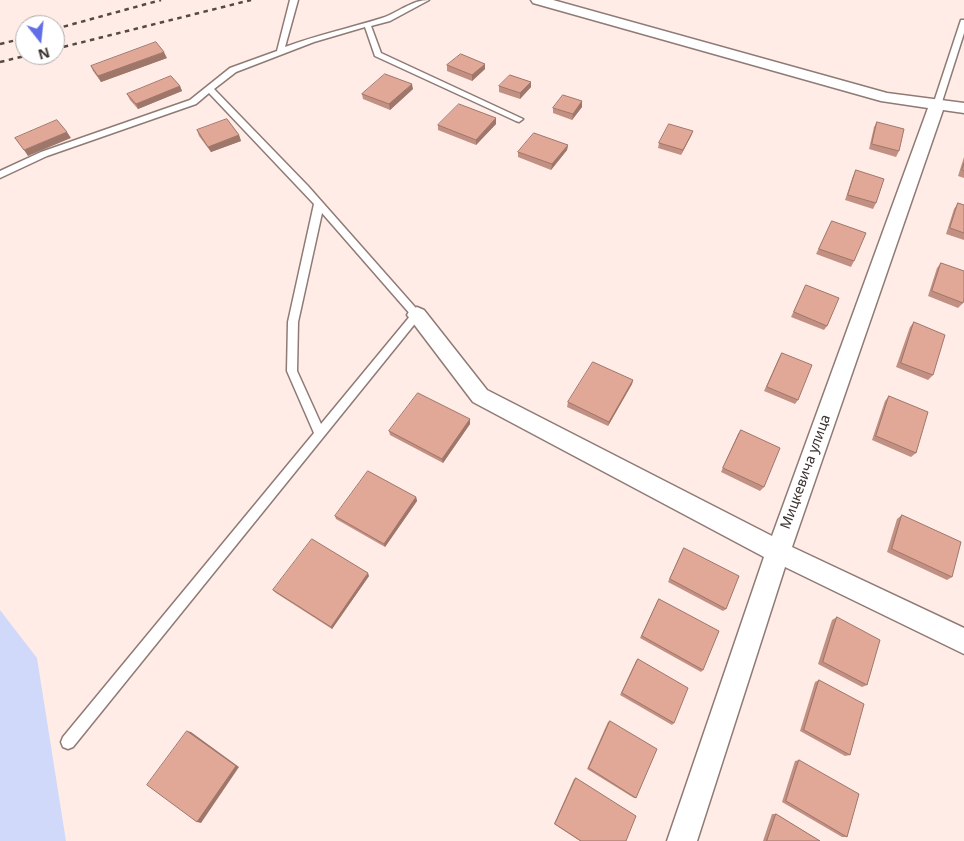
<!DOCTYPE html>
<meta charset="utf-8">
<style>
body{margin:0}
#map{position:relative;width:964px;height:841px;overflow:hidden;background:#ffece6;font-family:"Noto Sans",sans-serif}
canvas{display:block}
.north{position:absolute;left:15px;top:15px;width:50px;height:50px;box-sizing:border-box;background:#fff;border:1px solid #b0adab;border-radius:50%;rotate:164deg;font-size:14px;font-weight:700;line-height:20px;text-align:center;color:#3a312e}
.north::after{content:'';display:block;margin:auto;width:18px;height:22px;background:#626ee7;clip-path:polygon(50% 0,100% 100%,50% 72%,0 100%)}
</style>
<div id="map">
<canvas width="964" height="841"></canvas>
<div class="north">N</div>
</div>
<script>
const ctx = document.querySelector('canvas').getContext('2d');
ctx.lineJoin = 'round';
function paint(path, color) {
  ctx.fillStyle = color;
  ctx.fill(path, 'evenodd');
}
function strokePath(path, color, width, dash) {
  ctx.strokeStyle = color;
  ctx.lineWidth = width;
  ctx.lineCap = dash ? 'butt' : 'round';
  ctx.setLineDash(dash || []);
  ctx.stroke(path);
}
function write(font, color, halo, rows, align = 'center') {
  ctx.font = font + ' "Noto Sans",sans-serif';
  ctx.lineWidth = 5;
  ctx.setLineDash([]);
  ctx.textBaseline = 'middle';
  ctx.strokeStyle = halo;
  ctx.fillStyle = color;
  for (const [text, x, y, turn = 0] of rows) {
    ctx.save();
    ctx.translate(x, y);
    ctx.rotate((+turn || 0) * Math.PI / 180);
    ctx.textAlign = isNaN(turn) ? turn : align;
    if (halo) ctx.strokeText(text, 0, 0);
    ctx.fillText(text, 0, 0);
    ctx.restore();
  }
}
const green = new Path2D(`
 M0,610l37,48 29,183h-66z`);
const service = new Path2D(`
 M290,0h8l-13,47c32,-12 65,-19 97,-29 16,-5 29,-18 47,-18l-39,21 -19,5 10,27 142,66 -4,3 -3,-1 -141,-65 -10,-29 -51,15 -78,30 -22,17 94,97 114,129 -349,432 -5,2 -5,-2 -2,-5 2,-5 251,-304 -27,-62 1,-49 26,-118 -105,-111 -13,11 -149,52 -47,22v-7l41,-19 149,-52 40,-32 47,-17zM322,213l89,102 -90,109 -24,-53 1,-49z
 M961,20h3v13l-23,72 -4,3 -3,-1 -1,-2z`);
const minor = new Path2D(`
 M531,0h22l334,93 77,10v10l-21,-3 -151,437 172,81v26l-179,-87 -88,274h-30l97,-284 -291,-155 -66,-87 3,-5 7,-3 7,3 63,80 285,146 156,-428 -47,-7 -348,-98z`);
const rail = new Path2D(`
 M55,29l106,-29
 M0,44l25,-6
 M55,49l196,-49
 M0,62l29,-7`);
const wall = new Path2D(`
 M167,58l-66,24 -8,-11 -2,-5z
 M447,65l38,4 -13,12 -25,-10z
 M180,86l2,5 -44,18 -8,-9 -3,-6z
 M499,86l32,1 -11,12 -21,-7z
 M413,89l-23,21 -27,-11 -1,-5z
 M582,101v6l-10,13 -19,-7v-5z
 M496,118v6l-20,21 -38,-15v-5z
 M877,122l22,29 -3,6 -27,-8 5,-22z
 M197,130l42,5 2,6 -30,11 -12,-16z
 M693,131l-2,5 -10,19 -23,-7 1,-5z
 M568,145l-1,5 -16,20 -33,-13v-5z
 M964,157v21l-6,-2z
 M856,170l20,33 -3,6 -28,-9 8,-24z
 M958,203l6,2v35l-18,-6 8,-25z
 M832,221l22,40 -3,6 -35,-13z
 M941,263l22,40 -5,5 -30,-12 9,-28z
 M806,285l21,41 -3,4 -33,-13z
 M914,322l19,53 -5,5 -32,-13 14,-40z
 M782,353l16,47 -3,4 -31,-13 15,-33z
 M633,380l-1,4 -24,42 -41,-19 1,-5z
 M889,396l27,57 -5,4 -39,-17 13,-39z
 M470,419v5l-27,39 -53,-28 -1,-4z
 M741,430l23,57 -4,4 -39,-19 17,-38z
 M416,497l1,4 -32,46 -49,-28 -1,-3z
 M902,515l50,62 -5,3 -60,-28 10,-33z
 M684,548l42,61 -3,2 -55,-29 14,-31z
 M369,576l-37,53 -56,-36 -3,-3z
 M659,599l44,71 -2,2 -61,-34 17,-36z
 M837,617l30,68 -5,2 -44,-23 14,-44z
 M638,659l36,64 -2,2 -52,-30 16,-34z
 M819,680l31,75 -5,1 -45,-25 15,-49z
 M610,721l26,77h-2l-47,-29 21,-47z
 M799,760l48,77h-5l-60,-35 13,-41z
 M576,778l50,63h-46l-26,-17 20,-45z
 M772,814h4l44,27h-57z`);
const shadedWall = new Path2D(`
 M164,52l3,6 -66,24 -3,-6z
 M485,64v5l-13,12v-6z
 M531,82v5l-11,12v-6z
 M412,84l1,5 -23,21 -1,-6z
 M180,86l2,5 -44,18 -2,-5z
 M582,101v6l-10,13 1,-6z
 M496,118v6l-20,21v-5z
 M693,131l-2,5 -10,19 2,-5z
 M67,132l4,6 -43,18 -4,-6z
 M239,135l2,6 -30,11 -3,-5z
 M568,145l-1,5 -16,20 1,-6z
 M633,380l-1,4 -24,42 1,-4z
 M470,419v5l-27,39 -1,-4z
 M416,497l1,4 -32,46 -1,-3z
 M368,573l1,3 -37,53 -1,-2z
 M187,731l4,1 48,35 -38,56 -4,-1z`);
const building = new Path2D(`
 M156,42l8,10 -66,24 -7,-10z
 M461,54l24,10 -13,11 -25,-10z
 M385,74l27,10 -23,20 -27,-10z
 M510,75l21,7 -11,11 -21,-7z
 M171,76l9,10 -44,18 -9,-10z
 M563,95l19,6 -9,13 -20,-6z
 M459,104l37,14 -20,22 -38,-15z
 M227,119l12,16 -31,12 -11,-17z
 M57,120l10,12 -43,18 -9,-12z
 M877,122l27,7 -5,22 -27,-7z
 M669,124l24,7 -10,19 -24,-7z
 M534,133l34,12 -16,19 -34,-12z
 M964,163v8l-2,-1z
 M856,170l28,9 -8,24 -28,-8z
 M958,203l6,2v28l-14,-5z
 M832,221l34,12 -12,28 -35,-12z
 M941,263l23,8v28l-1,4 -31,-12z
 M806,285l33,13 -12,28 -33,-14z
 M914,322l31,13 -12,40 -32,-12z
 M782,353l30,12 -14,35 -31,-13z
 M593,362l40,18 -24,42 -41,-20z
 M418,393l52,26 -28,40 -53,-28z
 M889,396l39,16 -12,41 -40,-17z
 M741,430l39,18 -16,39 -41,-19z
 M368,471l48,26 -32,47 -49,-28z
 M902,515l59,27 -9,35 -60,-28z
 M312,539l56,34 -37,54 -58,-37z
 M684,548l55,28 -13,33 -56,-30z
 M659,599l60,32 -16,39 -61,-34z
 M837,617l43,23 -13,45 -44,-23z
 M638,659l50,29 -14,35 -52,-30z
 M819,680l45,24 -14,51 -46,-25z
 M610,721l47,28 -21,49 -47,-30z
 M187,731l49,35 -39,56 -50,-37z
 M799,760l60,34 -12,43 -61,-36z
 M576,778l60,38 -10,25h-45l-26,-17z
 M776,814l44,27h-53z`);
const streetNames = [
 ["Мицкевича улица",806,472,-70]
];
paint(green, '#d1d9fa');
strokePath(service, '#8f7a75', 3);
strokePath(minor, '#8f7a75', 3);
paint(service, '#fff');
paint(minor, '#fff');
strokePath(rail, '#534945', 2.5, [4.5, 4.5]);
paint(wall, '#c29082');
paint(shadedWall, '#9e766a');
paint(building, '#e2a897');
strokePath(building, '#9e766a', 1);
write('14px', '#3a312e', '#fff', streetNames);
</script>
